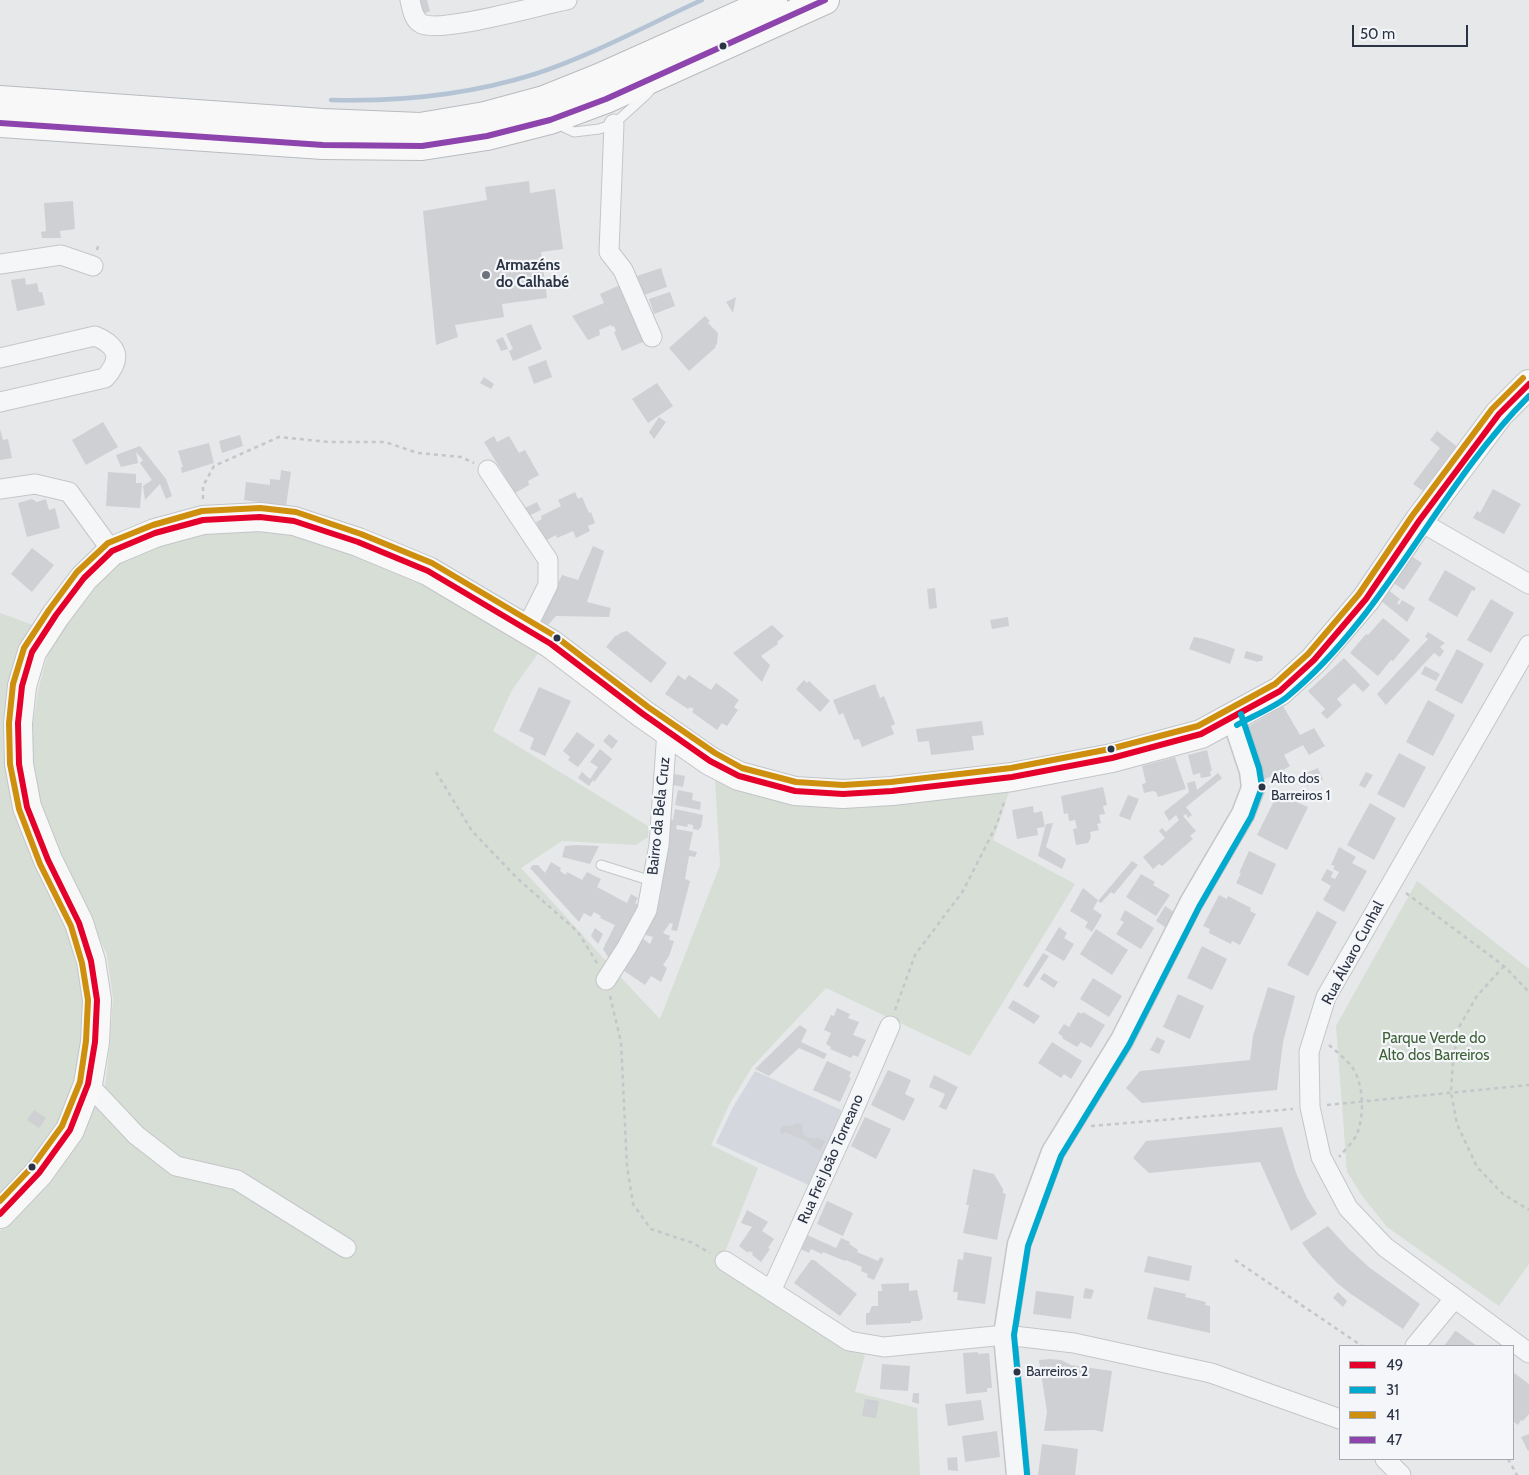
<!DOCTYPE html>
<meta charset="utf-8">
<style>
body{margin:0}
#map{position:relative;width:1529px;height:1475px;overflow:hidden;background:#e6e8ea;font-family:Cabin,sans-serif}
canvas{display:block}
.legend{position:absolute;left:1339px;top:1345px;width:175px;height:115px;box-sizing:border-box;background:#f4f6f9;border:1px solid #a4a8b1;margin:0;padding:6px 9px;list-style:none;font-size:15px;color:#2b3445}
.legend li{display:flex;align-items:center;gap:10px;height:25px}
.legend b{width:25px;border:1px solid #a4a8b1}
.scale{position:absolute;left:1352px;top:25px;width:116px;height:22px;box-sizing:border-box;border:2px solid #2b3445;border-top:0;padding-left:6px;font-size:15px;line-height:18px;white-space:nowrap;color:#2b3445;-webkit-text-stroke:4px #f4f6f9;paint-order:stroke}
</style>
<div id="map">
<canvas width="1529" height="1475"></canvas>
<ul class="legend">
<li><b style="height:6px;background:#e4002b"></b>49</li>
<li><b style="height:6px;background:#00a9ce"></b>31</li>
<li><b style="height:6px;background:#ce8f0e"></b>41</li>
<li><b style="height:6px;background:#8e44ad"></b>47</li>
</ul>
<div class="scale">50 m</div>
</div>
<script>
const ctx = document.querySelector('canvas').getContext('2d');
ctx.lineJoin = 'round';
function paint(path, color) {
  ctx.fillStyle = color;
  ctx.fill(path, 'evenodd');
}
function strokePath(path, color, width, dash) {
  ctx.strokeStyle = color;
  ctx.lineWidth = width;
  ctx.lineCap = dash ? 'butt' : 'round';
  ctx.setLineDash(dash || []);
  ctx.stroke(path);
}
function write(font, color, halo, rows, align = 'center') {
  ctx.font = font + ' Cabin,sans-serif';
  ctx.lineWidth = 4.5;
  ctx.setLineDash([]);
  ctx.textBaseline = 'middle';
  ctx.strokeStyle = halo;
  ctx.fillStyle = color;
  for (const [text, x, y, turn = 0] of rows) {
    ctx.save();
    ctx.translate(x, y);
    ctx.rotate((+turn || 0) * Math.PI / 180);
    ctx.textAlign = isNaN(turn) ? turn : align;
    if (halo) ctx.strokeText(text, 0, 0);
    ctx.fillText(text, 0, 0);
    ctx.restore();
  }
}
const built = new Path2D(`
 M755,1071l86,39 2,7 -30,70 -97,-44 17,-36z`);
const green = new Path2D(`
 M260,530l32,3 61,21 69,28 117,70 -27,38 -19,41 155,95v11l-12,8 -74,-4 -41,27c47,50 92,102 139,151l60,-154 -5,-86 296,7 -18,54 82,44 -105,172 -144,-68 -74,79 -23,38 -18,40 47,23 -39,99 127,81 19,7 -10,37 62,16 3,67h-920v-244l19,-17 62,-78 24,-49 5,-43 3,-46 -6,-43 -46,-101 -21,-50 -7,-42v-38l5,-34 9,-33 20,-35 26,-35 26,-25 40,-17 46,-12z
 M0,613l33,12 -14,20 -11,38 -4,40 1,42 8,46 22,54 31,63 11,36 6,36 -2,41 -7,39 -16,43 -30,42 -28,30z
 M1417,881l112,88v295l-30,42 -112,-79 -24,-30 -16,-25 -11,-146z`);
const stream = new Path2D(`
 M331,100c69,2 137,-5 204,-26 58,-19 112,-49 167,-74`);
const building = new Path2D(`
 M415,0h12l3,11 -11,5z
 M529,181l1,12 25,-4 8,60 -22,3 6,46 -45,6 2,13 -49,8 3,12 -22,8 -13,-134 64,-11 -2,-13z
 M73,201l2,28 -15,2 1,7h-19l-1,-6 5,-1 -2,-28z
 M661,268l6,19 -23,8 -7,-19z
 M25,278l1,7 11,-2 2,9h3l3,13 -28,6 -6,-31z
 M620,285l25,56 -23,10 -8,-19 2,-1 -2,-5 -2,1 -1,-2 -12,5 1,5 -12,5 -16,-24 32,-13 -4,-9z
 M670,292l5,14 -21,8 -5,-15z
 M736,297l-3,16 -7,-11z
 M705,316l5,5 -2,2 10,10 -1,11 -2,2 1,1 -27,24 -20,-23z
 M531,324l11,25 -29,12 -4,-10 4,-2 -7,-15z
 M503,337l5,12 -7,2 -5,-11z
 M546,360l6,17 -18,7 -6,-17z
 M484,377l10,7 -3,5 -11,-6z
 M657,383l16,23 -25,17 -16,-24z
 M659,417l7,5 -12,17 -5,-7z
 M103,422l15,25 -32,18 -14,-25z
 M0,429l3,11 5,-1 4,19 -12,2z
 M1437,431l22,17 -33,45 -13,-9 27,-36 -10,-8z
 M240,435l3,11 -21,7 -3,-12z
 M494,436l3,6 12,-6 10,17 6,-3 14,25 -11,6 1,4 -14,8 -31,-51z
 M209,443l5,20 -32,10 -1,-6h2l-5,-16z
 M140,446l26,33 6,17 -6,3 -6,-15 -15,16 -2,-14 9,-6 -12,-17 3,-3 -7,-8 2,11 -17,4 -5,-12z
 M281,470l10,2 -5,34 -42,-6 2,-18 24,3v-6l10,1z
 M108,472l28,2v9h6l-2,25 -34,-2z
 M1493,489l28,15 -17,30 -31,-16 4,-7 3,2z
 M575,492l3,7 4,-2 7,16 2,-1 4,11 -7,3 2,5 -14,7 -3,-7 -16,7 -1,-3 -11,6 -9,-19 6,-3 -1,-3 20,-10 -3,-6z
 M32,499l5,3 9,-3 3,11 6,-2 5,20 -33,9 -9,-34z
 M537,502l4,8 -15,7 -5,-7z
 M593,546l11,5 -17,51 24,6 -2,9 -53,-1 -8,9 -8,-5 22,-45 16,5z
 M32,548l22,17 -22,27 -21,-18z
 M1408,554l14,9 -18,27 -14,-9z
 M1445,570l31,18 -2,3 -2,-1 -15,27 -29,-17z
 M935,588l2,20 -8,1 -2,-20z
 M1387,589l13,10 -3,4 2,2 3,-5 13,8 -8,14 -27,-22z
 M1491,599l23,14 -23,40 -24,-13z
 M1008,617l1,9 -17,3 -2,-9z
 M1383,618l27,22 -17,21 -2,-1 -13,16 -28,-23 16,-19 2,1z
 M772,625l12,11 -7,6 1,2 -17,12 9,9 -8,17 -29,-29z
 M627,631l40,32 -16,20 -45,-36 10,-12 1,1 3,-3z
 M1428,632l17,11 -5,4 4,4 -4,6 -6,-4 -48,52 -9,-11 51,-55 -3,-2z
 M1194,637l10,2 31,10 -5,15 -41,-15z
 M1457,649l27,15 -22,40 -27,-14z
 M1246,651l17,5 -1,5h-3l-1,1 -14,-4z
 M1344,658l26,27 -7,7 -9,-9 -17,16 5,6 -15,14 -6,-6 4,-4 -17,-18z
 M1425,666l15,8 -4,7 -15,-7z
 M678,675l7,5 4,-5 22,15 5,-7 23,17 -5,7 4,3 -11,16 -5,-3 -5,7 -25,-18 2,-3 -4,-2 -2,2 -23,-15z
 M804,680l3,3 2,-2 21,20 -10,11 -24,-23z
 M875,684l5,14 4,-2 11,28 -4,2 3,8 -32,13 -3,-8 -5,1 -11,-27 -4,2 -6,-15z
 M539,687l32,14 -26,55 -15,-7 4,-11 -15,-7z
 M1428,700l27,15 -22,41 -27,-14z
 M1283,706l17,29 14,-7 11,18 -16,9 -6,-10 -19,10 6,11 -15,9 -13,5 -18,-51z
 M982,721l2,14 -12,1 2,14 -43,5 -2,-14 -11,1 -2,-13z
 M577,732l18,13 -17,22 -10,-7 2,-3 -7,-6z
 M609,734l9,7 -6,8 -9,-8z
 M600,749l12,10 -18,23 -1,-2 -4,6 -11,-8 4,-6 8,7 8,-12 -8,-5z
 M1207,750l5,21h-2l1,5 -10,2 -1,-5 -7,2 -5,-20z
 M1399,753l27,14 -22,41 -27,-14z
 M1175,757l11,32 -28,8 -2,-5 -3,-1 -9,2 -2,-9 4,-1 -4,-17z
 M1318,768l5,12 -16,6 -2,-4 -6,3 -3,-8z
 M1366,772l7,3 -8,13 -6,-3z
 M1218,773l4,5 -36,29 6,8 -4,3 -2,-4 -3,2 13,15 -6,5 3,3 -31,27 -3,-2 -6,5 -10,-12 22,-19 -6,-7 3,-3 4,4 13,-12 -3,-5 -7,6 -5,-9 25,-20 -2,-9 8,-2 2,9z
 M674,774l11,2 -2,11 -10,-2z
 M1103,787l4,18 -4,1 2,8 -6,1 2,8 -4,1 2,6 -9,2 1,5 -3,6 -12,2 -3,-16 4,-1 -2,-8 -6,1 -1,-8 -4,1 -3,-18z
 M678,790l15,3 -1,7 9,2 -1,8 -25,-5z
 M1278,793l9,4 2,-4 7,4 -2,4 14,6 -21,43 -30,-15z
 M1128,795l11,4 -9,21 -11,-4z
 M1370,803l26,15 -22,42 -27,-15z
 M1033,806l1,7 8,-2 3,16 -8,1 1,7 -21,4 -5,-29z
 M675,809l28,6 -2,13h-2v2l-6,-1v-4l-5,-1 -1,3 -10,-2 -1,4 17,3 -4,18 8,2 -2,5 -6,-1 -4,23 5,2 -13,50 -6,-1 2,-6 -3,-1 -7,10 7,3 -1,4 5,1 -5,15 -6,9 4,3 -2,5 -4,9 -10,-6 -6,9 -25,-17 19,-32 11,8 3,-7 -11,-3 26,-115 5,1z
 M1053,823l-7,24 20,12 -4,10 -24,-13 8,-32z
 M575,845l24,1 -9,18 -28,-7 3,-11z
 M1339,847l17,10 -4,6 15,8 -23,41 -21,-12 8,-14 -10,-6 6,-11 6,3 -2,5 4,2 4,-7 -6,-3 2,-3 -4,-1z
 M1249,851l27,13 -14,31 -26,-12 5,-10h-2z
 M1132,861l6,4 -24,29 -3,-2 -10,11 -3,-2z
 M551,862l10,6 -1,3 6,4 1,-3 15,8 5,-8 14,7 -4,8 30,16 4,-9 7,4 -3,5 8,5 -33,52 -7,-11 12,-24 -15,-7 1,-2 -7,-4 -3,5 -7,-4 -5,9 -49,-54 3,-3h5l7,8z
 M1141,874l14,8 -2,3 17,10 -14,21 -30,-19z
 M1083,888l15,12 -5,9 9,6 -10,17 -7,-5 3,-5 -18,-11z
 M1219,895l8,4 1,-3 23,12 -1,3 6,3 -16,31 -8,-4 -1,3 -22,-11 1,-4 -7,-3z
 M1165,906l9,6 -9,15 -9,-6z
 M1125,910l29,18 -13,21 -25,-15 8,-12 -4,-2z
 M1317,911l20,11 -29,54 -21,-11z
 M1059,927l8,6 -3,5 10,6 -10,17 -19,-11z
 M595,928l8,6 -5,10 -7,-8z
 M1096,929l32,21 -16,25 -32,-21z
 M1202,946l25,13 -15,31 -25,-12z
 M1043,953l6,3 -21,32 -5,-3z
 M1044,973l14,9 -4,6 -14,-9z
 M1093,978l29,18 -13,21 -29,-18z
 M1268,987l27,9 -12,46 -6,48 -135,13 -16,-15 14,-17 110,-11 3,-24z
 M1178,994l26,12 -14,33 -27,-12z
 M1013,1000l27,16 -6,8 -26,-16z
 M837,1008l13,6 -2,4 11,4 -6,13 13,5 -8,17 -5,-2 -2,3 -21,-9 1,-2 -5,-3 5,-11 -7,-3 7,-15 3,1z
 M1078,1012l4,2 1,-2 22,13 -14,23 -10,-6 -4,5 -15,-9 1,-1 -5,-4 6,-9 5,3z
 M800,1025l7,5 -6,12 26,12 -3,5 -25,-11 -30,28 -14,-7z
 M1157,1037l8,4 -6,13 -9,-4z
 M1052,1042l30,19 -11,18 -7,-5 -3,4 -23,-15z
 M827,1061l24,11 -2,5 2,1 -11,24 -27,-12z
 M888,1070l23,10 -6,14 10,5 -11,22 -33,-16z
 M934,1075l24,12 -12,23 -7,-3 6,-13 -16,-7z
 M34,1110l12,8 -7,10 -12,-8z
 M865,1117l26,12 -15,30 -25,-13z
 M798,1123l4,2 1,9 5,4h10l7,3 -5,10 -7,-4 -6,-6 -23,-9 -1,3 -3,-4 2,-5h10z
 M1282,1127l14,46 11,25 10,16 -26,17 -31,-69 -111,11 -16,-15 13,-17z
 M973,1169l21,5 9,15v4l3,1 -9,46 -34,-7 6,-28h-3z
 M827,1201l26,12 -10,23 -26,-12z
 M747,1210l21,12 -6,9 12,8 -6,9 2,1 -9,13 -9,-7 1,-2 -4,-2 -1,2 -9,-7 13,-19 -11,-4z
 M1328,1226l20,22 22,20 50,36 -17,25 -52,-35 -14,-11 -25,-26 -10,-14z
 M805,1234l31,14 5,-10 9,4 -1,2 9,6 -1,2 21,9 2,-4 4,2 -10,21 -7,-3 1,-3 -7,-3 1,-4 -16,-7 -1,1 -22,-9 -1,2 -11,-5 -2,4 -11,-5z
 M964,1252l28,5 -7,47 -28,-4 1,-8h-5l5,-33 5,1z
 M1148,1256l44,10 -3,15 -45,-9z
 M811,1260h3l43,34 -17,22 -46,-33z
 M909,1283v8l8,-1 6,28 -3,3h-9v2l-45,2v-12h3l3,-7h6v-15h4l-1,-7z
 M1154,1287l32,7 -1,3 21,5 -1,3 5,1v27l-63,-14z
 M1085,1288l9,2 -3,9 -8,-1z
 M1036,1291l38,5 -3,23 -38,-5z
 M1338,1292l9,9 -4,6 -10,-9z
 M1455,1331h1l21,15h-33z
 M978,1352v2l11,-1 3,35h-5v4l-21,2 -3,-41z
 M1050,1359l11,1 10,5 41,6 -9,61 -9,-2 -50,1 3,-19 -8,-52z
 M882,1364l28,2 -2,25 -28,-2z
 M1513,1372l16,12v30l-6,7 -2,-1 -3,5 -5,-4z
 M913,1393h6v11l-7,-2z
 M865,1399l14,2 -3,17 -14,-2z
 M981,1400l3,20 -36,6 -3,-22z
 M997,1431l3,26 -35,5 -3,-26z
 M1529,1434v16l-1,1 -7,-14z
 M1042,1444l36,5 -3,26h-37z
 M957,1457l1,14 -10,-1 -1,-12z`);
const path = new Path2D(`
 M97,250l2,-7
 M203,499v-13l11,-20 65,-29 50,5h56l33,11 43,4 13,6
 M436,772l36,59 46,48 60,53 19,31
 M1406,893l98,73 25,26
 M1504,966l-27,30 -18,31 -6,34 -2,31 6,32 20,43 26,27 26,16
 M610,996l11,46 6,124 6,38 18,25 42,14 17,10
 M895,1010l20,-55 48,-64 34,-67 8,-25
 M1329,1045c8,7 17,14 23,22 12,17 13,50 4,69 -4,7 -12,15 -17,21
 M1327,1105l202,-20
 M1091,1126l202,-17
 M1235,1260l127,86
 M1508,1459l9,16`);
const service = new Path2D(`
 M557,124l17,8 25,-3 15,-5 32,-29 5,-6
 M601,865l51,16`);
const minor = new Path2D(`
 M410,0c2,8 3,20 12,24 21,9 118,-19 145,-24
 M614,124l-5,128 14,18 29,67
 M0,264l61,-9 32,11
 M0,358l95,-22c24,10 27,23 10,42l-105,24
 M488,470l60,90v25l-22,44
 M0,489l35,-5 34,8 43,59
 M1419,521l110,63
 M1529,645l-203,352 -17,55 1,55 11,50 27,51 37,39 144,106
 M606,980l21,-33 20,-37 12,-65 8,-114
 M88,1084l48,51 40,31 61,14 109,68
 M725,1261l124,80 35,6 121,-12 69,8 137,30 129,46
 M771,1291l79,-173 40,-92
 M1415,1346l39,-47
 M1385,1459l16,16`);
const tertiary = new Path2D(`
 M1018,1475l-13,-140 14,-91 34,-92 69,-112 69,-137 52,-89 10,-26 -2,-17 -18,-54`);
const primary = new Path2D(`
 M0,1214l39,-41 31,-43 18,-46 7,-42 2,-42 -6,-39 -12,-38 -31,-63 -21,-53 -8,-43 -1,-41 4,-37 10,-34 24,-37 28,-37 28,-27 43,-18 48,-13 57,-3 34,4 64,21 70,29 123,73 92,70 67,47 29,15 56,15 48,3 49,-3 86,-10 34,-4 100,-19 89,-24 79,-43 34,-31 52,-61 53,-78 80,-107 30,-30`);
const trunk = new Path2D(`
 M0,100l323,23 97,4 65,-11 59,-16 55,-22 174,-78
 M0,123l323,22 99,1 65,-10 63,-16 56,-21 219,-99`);
const bus1 = new Path2D(`
 M0,1214l39,-41 31,-43 18,-46 7,-42 2,-42 -6,-39 -12,-38 -31,-63 -21,-53 -8,-43 -1,-41 4,-37 10,-34 24,-37 28,-37 28,-27 43,-18 48,-13 57,-3 34,4 64,21 70,29 123,73 92,70 67,47 29,15 56,15 48,3 49,-3 120,-14 100,-19 89,-24 79,-43 34,-31 52,-61 53,-78 80,-107 30,-30`);
const bus2 = new Path2D(`
 M1237,725c16,-9 36,-17 50,-28 100,-83 151,-210 242,-301
 M1027,1474l-13,-139 14,-89 33,-90 68,-111 70,-138 52,-90 11,-30 -3,-19 -18,-54`);
const bus3 = new Path2D(`
 M0,1201l32,-34 30,-41 18,-44 6,-41 2,-41 -6,-37 -11,-37 -31,-62 -21,-55 -9,-45 -1,-41 4,-39 11,-36 25,-38 28,-38 31,-29 45,-18 49,-14 58,-3 36,4 65,22 71,29 123,73 93,71 67,46 27,15 54,14 47,3 48,-3 86,-10 34,-4 99,-19 88,-23 77,-42 33,-30 51,-60 53,-78 80,-107 31,-31`);
const bus4 = new Path2D(`
 M0,123l323,22 99,1 65,-10 63,-16 56,-21 219,-99`);
const markers = [
 [723,46,4.5,"#2b3445"],
 [486,275,5,"#6c737f"],
 [557,638,4.5,"#2b3445"],
 [1111,749,4.5,"#2b3445"],
 [1262,787,4.5,"#2b3445"],
 [32,1167,4.5,"#2b3445"],
 [1017,1372,4.5,"#2b3445"]
];
const busNames = [
 ["Alto dos",1271,779],
 ["Barreiros 1",1271,796],
 ["Barreiros 2",1026,1372]
];
const poiNames = [
 ["Armazéns",496,266],
 ["do Calhabé",496,283]
];
const streetNames = [
 ["Bairro da Bela Cruz",659,816,-84],
 ["Rua Álvaro Cunhal",1353,953,-62],
 ["Rua Frei João Torreano",831,1159,-66]
];
const parkNames = [
 ["Parque Verde do",1434,1039],
 ["Alto dos Barreiros",1434,1056]
];
paint(built, '#d4d7dd');
paint(green, '#d6ded6');
strokePath(stream, '#b4c4d5', 4.5);
paint(building, '#ced0d3');
strokePath(service, '#c4c6c8', 11);
strokePath(minor, '#c4c6c8', 21);
strokePath(tertiary, '#c4c6c8', 25);
strokePath(primary, '#c2c5c8', 30);
strokePath(trunk, '#b8bbbf', 30);
strokePath(path, '#c5c6ca', 2.5, [4, 4]);
strokePath(service, '#f5f6f7', 9);
strokePath(minor, '#f5f6f7', 19);
strokePath(tertiary, '#f5f6f7', 22);
strokePath(primary, '#f8f8f8', 28);
strokePath(trunk, '#f8f8f8', 28);
strokePath(bus1, '#e4002b', 6);
strokePath(bus2, '#00a9ce', 6);
strokePath(bus3, '#ce8f0e', 6);
strokePath(bus4, '#8e44ad', 6);
for (const [x, y, r, color] of markers) {
  const dot = new Path2D();
  dot.arc(x, y, r, 0, 2 * Math.PI);
  ctx.fillStyle = color;
  ctx.fill(dot);
  strokePath(dot, '#f4f6f9', 2);
}
write('14px', '#2b3445', '#f4f6f9', busNames, 'left');
write('bold 15px', '#2b3445', '#f4f6f9', poiNames, 'left');
write('15px', '#2b3445', '#f4f6f9', streetNames);
write('15px', '#3f6138', '#f4f6f9', parkNames);
</script>
